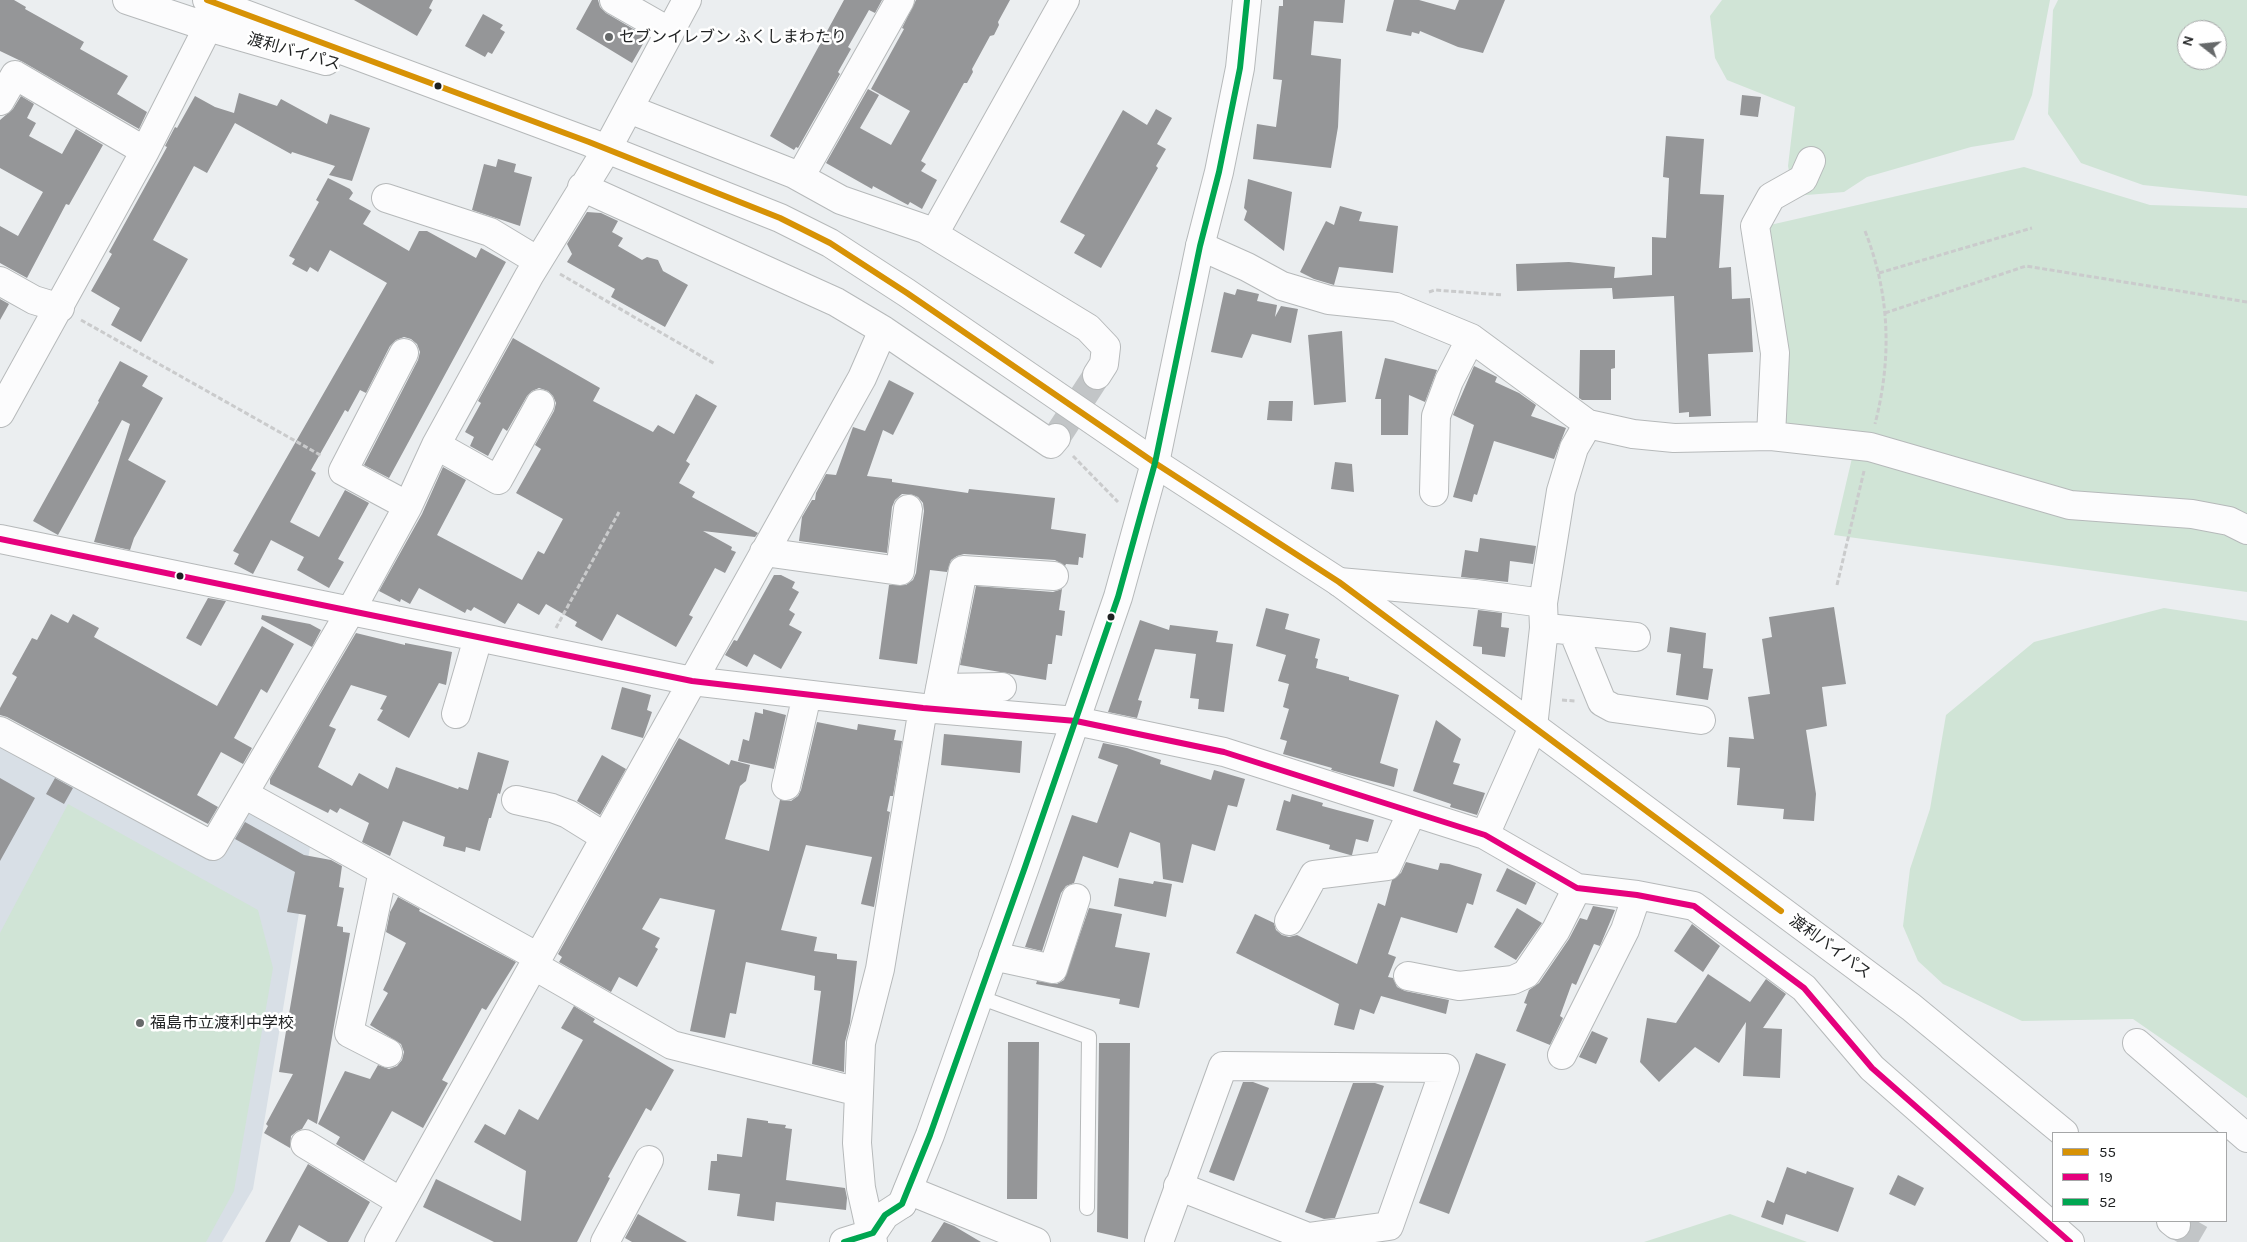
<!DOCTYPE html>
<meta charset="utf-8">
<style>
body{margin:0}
#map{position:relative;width:2247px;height:1242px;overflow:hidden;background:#ebeef0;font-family:Karla,sans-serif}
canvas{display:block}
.legend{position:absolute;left:2052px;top:1132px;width:175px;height:90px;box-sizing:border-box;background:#fff;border:1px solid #a5a6a7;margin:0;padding:6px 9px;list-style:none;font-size:15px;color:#1f2122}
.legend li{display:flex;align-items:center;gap:10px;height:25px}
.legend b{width:25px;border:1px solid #a5a6a7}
.north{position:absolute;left:2177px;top:20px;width:50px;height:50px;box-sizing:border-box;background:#fff;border:1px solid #a5a6a7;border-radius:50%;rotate:286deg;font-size:14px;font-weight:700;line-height:20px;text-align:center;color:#1f2122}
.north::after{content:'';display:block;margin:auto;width:18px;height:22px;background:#66696a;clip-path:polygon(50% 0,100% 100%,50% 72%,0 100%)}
</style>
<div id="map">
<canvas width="2247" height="1242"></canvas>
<ul class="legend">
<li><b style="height:6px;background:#d79205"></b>55</li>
<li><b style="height:6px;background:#e5007d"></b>19</li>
<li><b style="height:6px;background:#00a651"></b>52</li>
</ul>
<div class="north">N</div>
</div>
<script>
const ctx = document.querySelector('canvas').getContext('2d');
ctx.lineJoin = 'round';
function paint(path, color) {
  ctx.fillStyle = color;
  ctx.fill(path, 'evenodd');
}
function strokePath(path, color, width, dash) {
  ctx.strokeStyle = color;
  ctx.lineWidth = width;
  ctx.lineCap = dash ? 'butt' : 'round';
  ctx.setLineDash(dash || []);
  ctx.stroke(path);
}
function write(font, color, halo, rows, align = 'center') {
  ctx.font = font + ' Karla,"Noto Sans JP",sans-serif';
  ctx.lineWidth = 5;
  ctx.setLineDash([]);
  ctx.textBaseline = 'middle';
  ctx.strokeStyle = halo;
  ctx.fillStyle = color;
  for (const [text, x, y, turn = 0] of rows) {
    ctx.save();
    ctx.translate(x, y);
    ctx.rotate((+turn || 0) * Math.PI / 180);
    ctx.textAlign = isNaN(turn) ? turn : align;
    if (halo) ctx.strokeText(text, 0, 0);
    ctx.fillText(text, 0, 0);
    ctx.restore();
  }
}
const built = new Path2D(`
 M0,740l215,118 31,-49 64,38 -57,342 -31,53h-222z`);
const green = new Path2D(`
 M1722,0h328l-18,95 -18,45 -43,7 -104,30 -23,15 -50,4 -6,-30 7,-59 -68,-27 -12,-22 -5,-42z
 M2058,0h189v196l-104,-11 -62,-22 -33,-49 5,-104zM2187,30h30v30h-30z
 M2024,167l126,38 97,3v384l-413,-57 22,-94 -76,-13 2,-77 -12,-126z
 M2164,608l83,13v477l-114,-79 -111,2 -79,-37 -25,-23 -15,-35 7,-57 20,-60 16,-94 88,-73z
 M68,804l190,106 15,58 -39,223 -28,51h-206v-309z
 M1730,1214l77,28h-163z`);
const building = new Path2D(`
 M0,0h14l12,7 -1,2 59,33 -4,7 48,27 -11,18 30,18 -8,17 -116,-67 -23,-11z
 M354,0h79l-4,8 3,2 -15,26z
 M592,0h6l2,7 6,6 41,24 -15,26 -56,-34z
 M844,0h38l-7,13 -6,-3 -21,37 3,2 -13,23 2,2 -42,74 -2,-1 -2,3 -24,-14z
 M916,0h94l-12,22 1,3 -5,10 -4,1 -18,33 1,3 -6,11h-3l-43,78 5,3 -5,7 16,9 -15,29 -12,-7 -2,3 -35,-19 -1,3 -46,-26 42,-74 11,6 -19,33 31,17 19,-34 -39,-22 33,-60 -2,-1z
 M1283,0h62l-2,23 -29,-2 -3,34 30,4 -3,68 -7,41 -78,-9 4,-35 19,3 6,-47 -9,-1 6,-73h4z
 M1394,0h25l36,10 4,-10h46l-22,53 -25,-6 -38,-16 -1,3 -7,-2 -1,4 -25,-5z
 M483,14l20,11 -3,4 5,3 -13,22 -4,-2 -3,5 -20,-11z
 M239,93l38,13 4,-7 46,25 3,-10 40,14 -18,53 -23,-6 6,-9 -43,-14 -1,2 -56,-31 -28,50 -13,-7 -41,74 35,19 -47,83 -30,-17 9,-17 -29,-17 21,-37 -3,-2 58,-105 -2,-1 10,-19 2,1 18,-32 20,11 19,6z
 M1742,95l19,2 -3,20 -18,-2z
 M21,96l13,8 -7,14 9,5 -7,13 33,18 14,-25 27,16 -34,60 -3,-1 -39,74 -27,-15v-37l18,10 25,-44 -43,-24v-48l13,-11z
 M1156,109l16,9 -15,26 9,5 -10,17 2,2 -57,100 -27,-15 11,-18 -25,-13 63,-112 24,15z
 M1666,136l38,3 -4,55 24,1 -5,73 12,-1 1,32 18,-1 3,54 -45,2 3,62 -22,1v-5l-10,1 -5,-117 -61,3 -1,-11 -95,3 -1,-27 53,-2 46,5 -1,11 38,-3v-38l14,1 3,-60 -6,-1z
 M498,159l18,5 -2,8 18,5 -12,49 -48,-16 12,-46 12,3z
 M328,178l22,11 3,4 -4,6 22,12 -8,13 46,27 10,-20h8l49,27 5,-10 25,14 -117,216 -25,-13 54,-105 2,-8 -3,-8 -6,-5 -7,-2 -8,3 -6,6 -24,47 -6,-3 -12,22 -3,-2 -34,60 5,3 -26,49 29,15 26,-47 24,13 -31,56 6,3 -15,26 -32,-18 7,-13 -33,-17 -18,34 -19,-10 5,-10 -6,-3 154,-268 -57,-33 -12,22 -8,-5 -3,5 -15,-8 3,-5 -6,-3 30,-54 -3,-2z
 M1248,179l44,13 -8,59 -40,-31 3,-9 -3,-3z
 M1340,206l22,6 -3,9 39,5 -5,47 -54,-6 -5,18 -20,-6 -14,-7 26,-51 8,4z
 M587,212l14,1 17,8 -6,11 11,6 -5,8 24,14 5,-3 11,3 5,11 25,14 -23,42 -54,-30 4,-8 -48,-27 5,-8 -5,-10z
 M1237,289l22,5 -2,7 20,4 -2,12 6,-11 17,3 -7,34 -39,-9 -10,24 -31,-6 13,-60 11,3z
 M0,299l9,5 -9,16z
 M1342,331l4,71 -32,3 -6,-70z
 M513,338l87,50 -7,13 60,31 5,-7 16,9 22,-40 21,12 -31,55 4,3 -11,19 16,9 -3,5 66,36 -3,4 -52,-6 29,16 -1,3 5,2 -11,21 -10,-5 -26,47 4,2 -17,30 -59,-33 -15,27 -27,-15 2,-4 -31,-18 -7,11 -21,-12 -13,21 -31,-17 -3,4 -4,-2 -2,4 -46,-25 -9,16 -9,-5 -1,3 -21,-11 43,-77 21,-47 23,13 -29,55 85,45 16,-29 6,3 19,-35 -47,-26 25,-44 -6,-4 19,-34 2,-8 -3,-7 -5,-5 -9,-3 -7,3 -5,5 -20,35 -4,-3 -15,28 -18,-10 4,-9 -9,-5 16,-29 -3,-2z
 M1580,350h35v18l-4,1v31h-29l-3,-2z
 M1385,358l52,12 -12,32 -16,-7 -1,40h-27v-36h-6z
 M120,361l28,15 -6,10 21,12 -35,62 38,21 -32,57 -4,12 -36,-8 36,-118 -8,-4 -64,115 -25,-14 66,-119 -1,-1z
 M1474,366l23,11 -2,5 24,11 17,12 -5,11 35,12 -12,31 -60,-18 -17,54 -3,-1 -2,8 -19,-5 21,-72 -21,-10z
 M889,380l25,13 -21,42 -10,-5 -16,46 25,3v3l76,11 1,-4 86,9 -4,31 35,5 -3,24 -4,-1 -1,8 -12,-1 -1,2 -10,-6 -91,-6 -7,2 -6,4 -4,12 -17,-2 -13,94 -38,-5 10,-74h17l7,-5 3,-7 8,-62 -1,-8 -5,-6 -8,-3h-8l-7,6 -3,7 -5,46 -88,-12 3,-24 10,-17h3l1,-7 10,-19 10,1 17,-48 12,4z
 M1269,401h24l-1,20 -25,-1z
 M1335,462l17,2 2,28 -23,-3z
 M1480,538l56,8 -3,18 -23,-3 -2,21 -47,-5 4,-27 13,2z
 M774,575h7l14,7 -3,6 7,4 -10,18 6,4 -6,11 13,7 -21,37 -27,-15 -7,13 -22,-12 9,-15 3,1z
 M976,586l77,6 9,-3 -3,21 6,1 -3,25 -6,-1 -4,29h-4l-2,16 -86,-15z
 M208,598l18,3 -25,45 -15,-8z
 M1834,607l12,77 -24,3 5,39 -21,4 10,64 -2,27 -31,-2 1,-10 -47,-4 3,-37 -13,-1 2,-30 25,2 -6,-42 22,-3 -8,-55 10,-2 -3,-20z
 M1266,608l23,6 -4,15 35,10 -5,19 3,1 -2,9 33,9v3l50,15 -19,68 18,6 -4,18 -45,-12 -18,-5 1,-2 -49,-14 4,-13 -7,-2 9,-30 -6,-2 6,-23 -11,-3 8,-26 -30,-9z
 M1478,610l24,3 -1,14 8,1 -4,29 -23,-3v-7l-9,-1z
 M51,614l17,9 5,-9 26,14 -5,9 123,69 45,-80 32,18 -27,49 -6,-4 -27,49 18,10 -9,16 -22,-12 -24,43 21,12 -10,17 -201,-107 -7,-2v-7l17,-31 -5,-3 20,-36 5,2z
 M262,615l48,9 11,6 -9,17 -51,-28z
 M1140,620l29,10 1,-5 48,6 -2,11 17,2 -9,68 -26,-3 1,-10 -9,-1 6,-44 -41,-5 -17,51 4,1 -5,17 -29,-6z
 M1670,627l36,6 -3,35 10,1 -5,31 -32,-5 5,-41 -14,-2z
 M356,633l49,12v-2l47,9 -6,33 -7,-2 -30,55 -32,-18 6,-10 -3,-1 7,-13 -36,-11 -22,41 7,3 -18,38 34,19 7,-13 29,16 8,-22 62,22 1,-2 9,3 10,-38 31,9 -9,33 -2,-1 -7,25h-2l-9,33 -14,-4 -1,5 -22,-6 2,-9 -42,-16 -13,35 -28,-14 7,-19 -29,-15 -3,5 -7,-4 -2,4 -58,-29v-5z
 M622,687l29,8 -4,15 5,2 -9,26 -32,-9z
 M763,709l23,6 -12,54 -36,-8 5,-22 6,2 6,-29 8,2z
 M1436,720l25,19 -8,23 7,2 -7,20 32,9 -8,22 -27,-8 1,-3 -38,-13z
 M817,722l40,8 1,-6 38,6 -2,10 8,1 -9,55h-3l-3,15 3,1 -16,95 -13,-3 11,-47 -66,-12 -25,85 36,7 -3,14 23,3v5l20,2 -7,62 -5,19 -1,30 -32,-8 9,-73 -7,-1 1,-14 -69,-14 -10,52 -6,-1 -5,25 -35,-7 25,-121 -55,-12 -18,31 18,9 -5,9 3,2 -21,38 -18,-10 -8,15 -52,-30 3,-5 -4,-3 121,-216 50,27 2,-5 19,5 -4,16 -6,5 -15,53 44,12 11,-51 11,1 7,-5 3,-6z
 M944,734l78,7 -2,32 -79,-8z
 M1103,743l24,5 34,12 -1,4 51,16 3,-10 31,9 -8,28 -9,-2 -13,46 -23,-7 -9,39 -20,-4 -3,-36 -30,-11 -12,36 -35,-12 -9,27 -8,3 -5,7 -19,58 -17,-4 47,-132 25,8 21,-58 -20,-7z
 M602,755l24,14 -26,46 -23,-14z
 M0,778l35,20 -35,63z
 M55,778l18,10 -9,16 -18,-10z
 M1292,794l31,9 -1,3 52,14 -6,22 -12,-3 -4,16h-2l-21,-6 1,-4 -54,-15 8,-30 6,2z
 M245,822l59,33 27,5 11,6 -3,21 5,1 -7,38 6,1v5l7,1 -33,191 -9,-5 -6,10 -5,2 -6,5 -1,12 -26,-15 4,-7 -2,-2 27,-50 -14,-2 27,-157 -19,-3 8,-40 -60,-33z
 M1406,862l32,8 2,-7 9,1 33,10 -9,31 -6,-2 -10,30 -56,-16 -13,37 8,3 -8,20 5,1 4,9 8,4 44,9 -3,14 -65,-18 -7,18 -14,-5 -6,21 -20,-5 5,-21 -103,-51 19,-39 19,9 2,7 6,5 7,2 8,-2 60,29 21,-61 7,3 7,-26 9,-7z
 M1507,868l29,15 -10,22 -30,-14z
 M1119,878l34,6 1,-3 18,3 -6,33 -52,-11z
 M398,897l22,12 -1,2 97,51 -30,48 -4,-2 -40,72 6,3 -25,45 -31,-17 -28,50 -28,-17 4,-7 -22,-13 27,-53 25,8 8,-14 11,4 8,-3 5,-6 2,-8 -3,-8 -31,-19 18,-32 -5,-3 23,-47 -20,-11 4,-20z
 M1593,906l22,4 -15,36 -6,-2 -18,41 -4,-2 -12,33 3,2 -13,27 -34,-14 11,-27 -3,-1 5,-13 10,-7 30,-44 11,-21 7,2z
 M1089,908l33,6 -7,33 35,6 -11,55 -20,-4 1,-5 -84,-15 1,-3 20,3 7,-4z
 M1517,908l25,15 -26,37 -22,-13z
 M1692,924l28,22 -17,26 -29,-21z
 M1708,974l42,28 16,-23 20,15 -23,34 19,1 -2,49 -37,-2 3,-54 -27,41 -24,-16 -36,35 -19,-20 7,-44 29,5z
 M574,1006l21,13 -2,3 81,48 -23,41 -5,-3 -38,69 2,1 -33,64h-83l-71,-35 13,-28 85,42 5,-50 -52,-29 11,-18 20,11 14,-26 19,11 45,-80 -22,-12z
 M1592,1031l16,7 -12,26 -17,-7z
 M1008,1042h31l-2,157h-30z
 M1099,1043h31l-2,196 -31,-7z
 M1476,1053l30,11 -57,150 -30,-11z
 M1243,1082h10l16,6 -35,93 -25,-9z
 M1353,1083h22l9,3 -49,132 -11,1 -19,-7z
 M747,1118l21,3v2l18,2 -1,3 7,1 -6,51 59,8 2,10 -1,12 -70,-8 -2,19 -37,-5 3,-22 -32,-4 3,-29h6v-7l25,3z
 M308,1164l62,38 -22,40h-20l-29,-17 -9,17h-25z
 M1787,1167l19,7 1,-3 47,17 -16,44 -52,-18 -3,11 -22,-8 6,-17 7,3z
 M1898,1175l26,13 -9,18 -26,-12z
 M638,1214l49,28h-55l-7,-4z
 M944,1222l10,4 27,16h-50z`);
const minorTunnel = new Path2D(`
 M1056,438l41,-63`);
const trunkTunnel = new Path2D(`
 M2176,1225l29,17`);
const path = new Path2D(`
 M1865,231c25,63 27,127 10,193
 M1879,273l153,-45
 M560,274l155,90
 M1429,292l6,-2 68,5
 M1885,313l141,-47 221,36
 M81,320l241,136
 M1073,456l45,46
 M1837,585l27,-114
 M556,628l63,-116
 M1562,700l13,1`);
const service = new Path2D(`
 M979,997l110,40 -2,171`);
const minor = new Path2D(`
 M614,0l56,32
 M0,101l15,-26 130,76
 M629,109l165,65 47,26 84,29 163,99 18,19 -2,17 -7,11
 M800,177l100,-177
 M582,187l254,115 47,28 168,114 5,-6
 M386,198l104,34 48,29
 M934,234l131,-234
 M1200,246l47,21 35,19 47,14 67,7 75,31 117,86
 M0,281l34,19 26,8
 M404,353l-61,118 65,35
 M0,413l145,-262 63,-124 14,-19
 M1771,436l4,-83 -20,-127 16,-29 32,-18 8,-18
 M436,445l62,35 42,-76
 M1434,492l2,-76 13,-35 22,-43
 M0,539l692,142 231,27 153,13 148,31 261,83 92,53 60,7 57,11 110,82 68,80 198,174
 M764,552l136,19 8,-62
 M1339,582l137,12 67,9
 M1557,629l79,8
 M1573,631l29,71 11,6 88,12
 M940,688l62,-1
 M936,709l27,-139 91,6
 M456,714l22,-76
 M0,731l213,115 137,-234 58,-106 28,-61 93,-169 78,-127 80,-149
 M786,786l21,-91
 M244,794l294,163
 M516,800l36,8 16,6 37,23
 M1485,835l48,-108 11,-99 -1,-25 18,-112 13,-43 14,-24 45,10 41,4 97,-2 99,11 200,58 122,9 37,7 18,9
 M383,871l-34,162 39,20
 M1289,921l25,-46 73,-9 25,-54
 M993,956l60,13 23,-71
 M533,965l139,80 187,47
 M1408,976l51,10 54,-6 13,-6 30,-44 21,-42
 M2137,1043l110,95
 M1562,1055l63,-125 12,-35
 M305,1144l96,58
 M908,1190l128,52
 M379,1242l483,-864 21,-48
 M605,1242l44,-82
 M844,1242l29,-9 12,-18 17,-11
 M873,1242l-12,-54 -4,-45 4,-100 19,-74 43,-261
 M1159,1242l64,-176 222,2 -56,158 -81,11 -130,-51`);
const tertiary = new Path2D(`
 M902,1204l28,-69 95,-268 93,-270 37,-134 45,-217 19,-74 21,-104 7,-68`);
const trunk = new Path2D(`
 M127,0l81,27 118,34
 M207,0l382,142 191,76 50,25 77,50 248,170 184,119 572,425 153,126
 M2171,1221l5,4`);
const bus1 = new Path2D(`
 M207,0l382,142 191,76 50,25 77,50 248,170 184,119 442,329`);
const bus2 = new Path2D(`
 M0,539l692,142 231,27 153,13 148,31 261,83 92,53 60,7 57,11 110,82 68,80 198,174`);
const bus3 = new Path2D(`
 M844,1242l29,-9 12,-18 17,-11 28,-69 95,-268 93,-270 37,-134 45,-217 19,-74 21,-104 7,-68`);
const markers = [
 [609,37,5,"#66696a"],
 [438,86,4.5,"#1f2122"],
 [180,576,4.5,"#1f2122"],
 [1111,617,4.5,"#1f2122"],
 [140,1023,5,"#66696a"]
];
const poiNames = [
 ["セブンイレブン ふくしまわたり",619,37],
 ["福島市立渡利中学校",150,1023]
];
const streetNames = [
 ["渡利バイパス",294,52,16],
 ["渡利バイパス",1830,947,36]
];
paint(built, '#d8dfe6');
paint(green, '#d0e4d6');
paint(building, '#959698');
strokePath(minorTunnel, '#c2c5c7', 28, [28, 14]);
strokePath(trunkTunnel, '#c2c5c7', 28, [28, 14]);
strokePath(service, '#b6b9ba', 16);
strokePath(minor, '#b6b9ba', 30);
strokePath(tertiary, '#b6b9ba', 30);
strokePath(trunk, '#b6b9ba', 30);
strokePath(path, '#cacbcc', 3, [5, 2.5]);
strokePath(service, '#fcfcfd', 14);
strokePath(minor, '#fcfcfd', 28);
strokePath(tertiary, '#fcfcfd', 28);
strokePath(trunk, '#fcfcfd', 28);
strokePath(bus1, '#d79205', 6);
strokePath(bus2, '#e5007d', 6);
strokePath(bus3, '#00a651', 6);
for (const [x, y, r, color] of markers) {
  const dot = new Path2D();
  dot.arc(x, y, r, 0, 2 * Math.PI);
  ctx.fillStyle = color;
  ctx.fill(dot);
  strokePath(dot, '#fff', 2);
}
write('16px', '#1f2122', '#fff', poiNames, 'left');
write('16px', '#1f2122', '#fff', streetNames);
</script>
